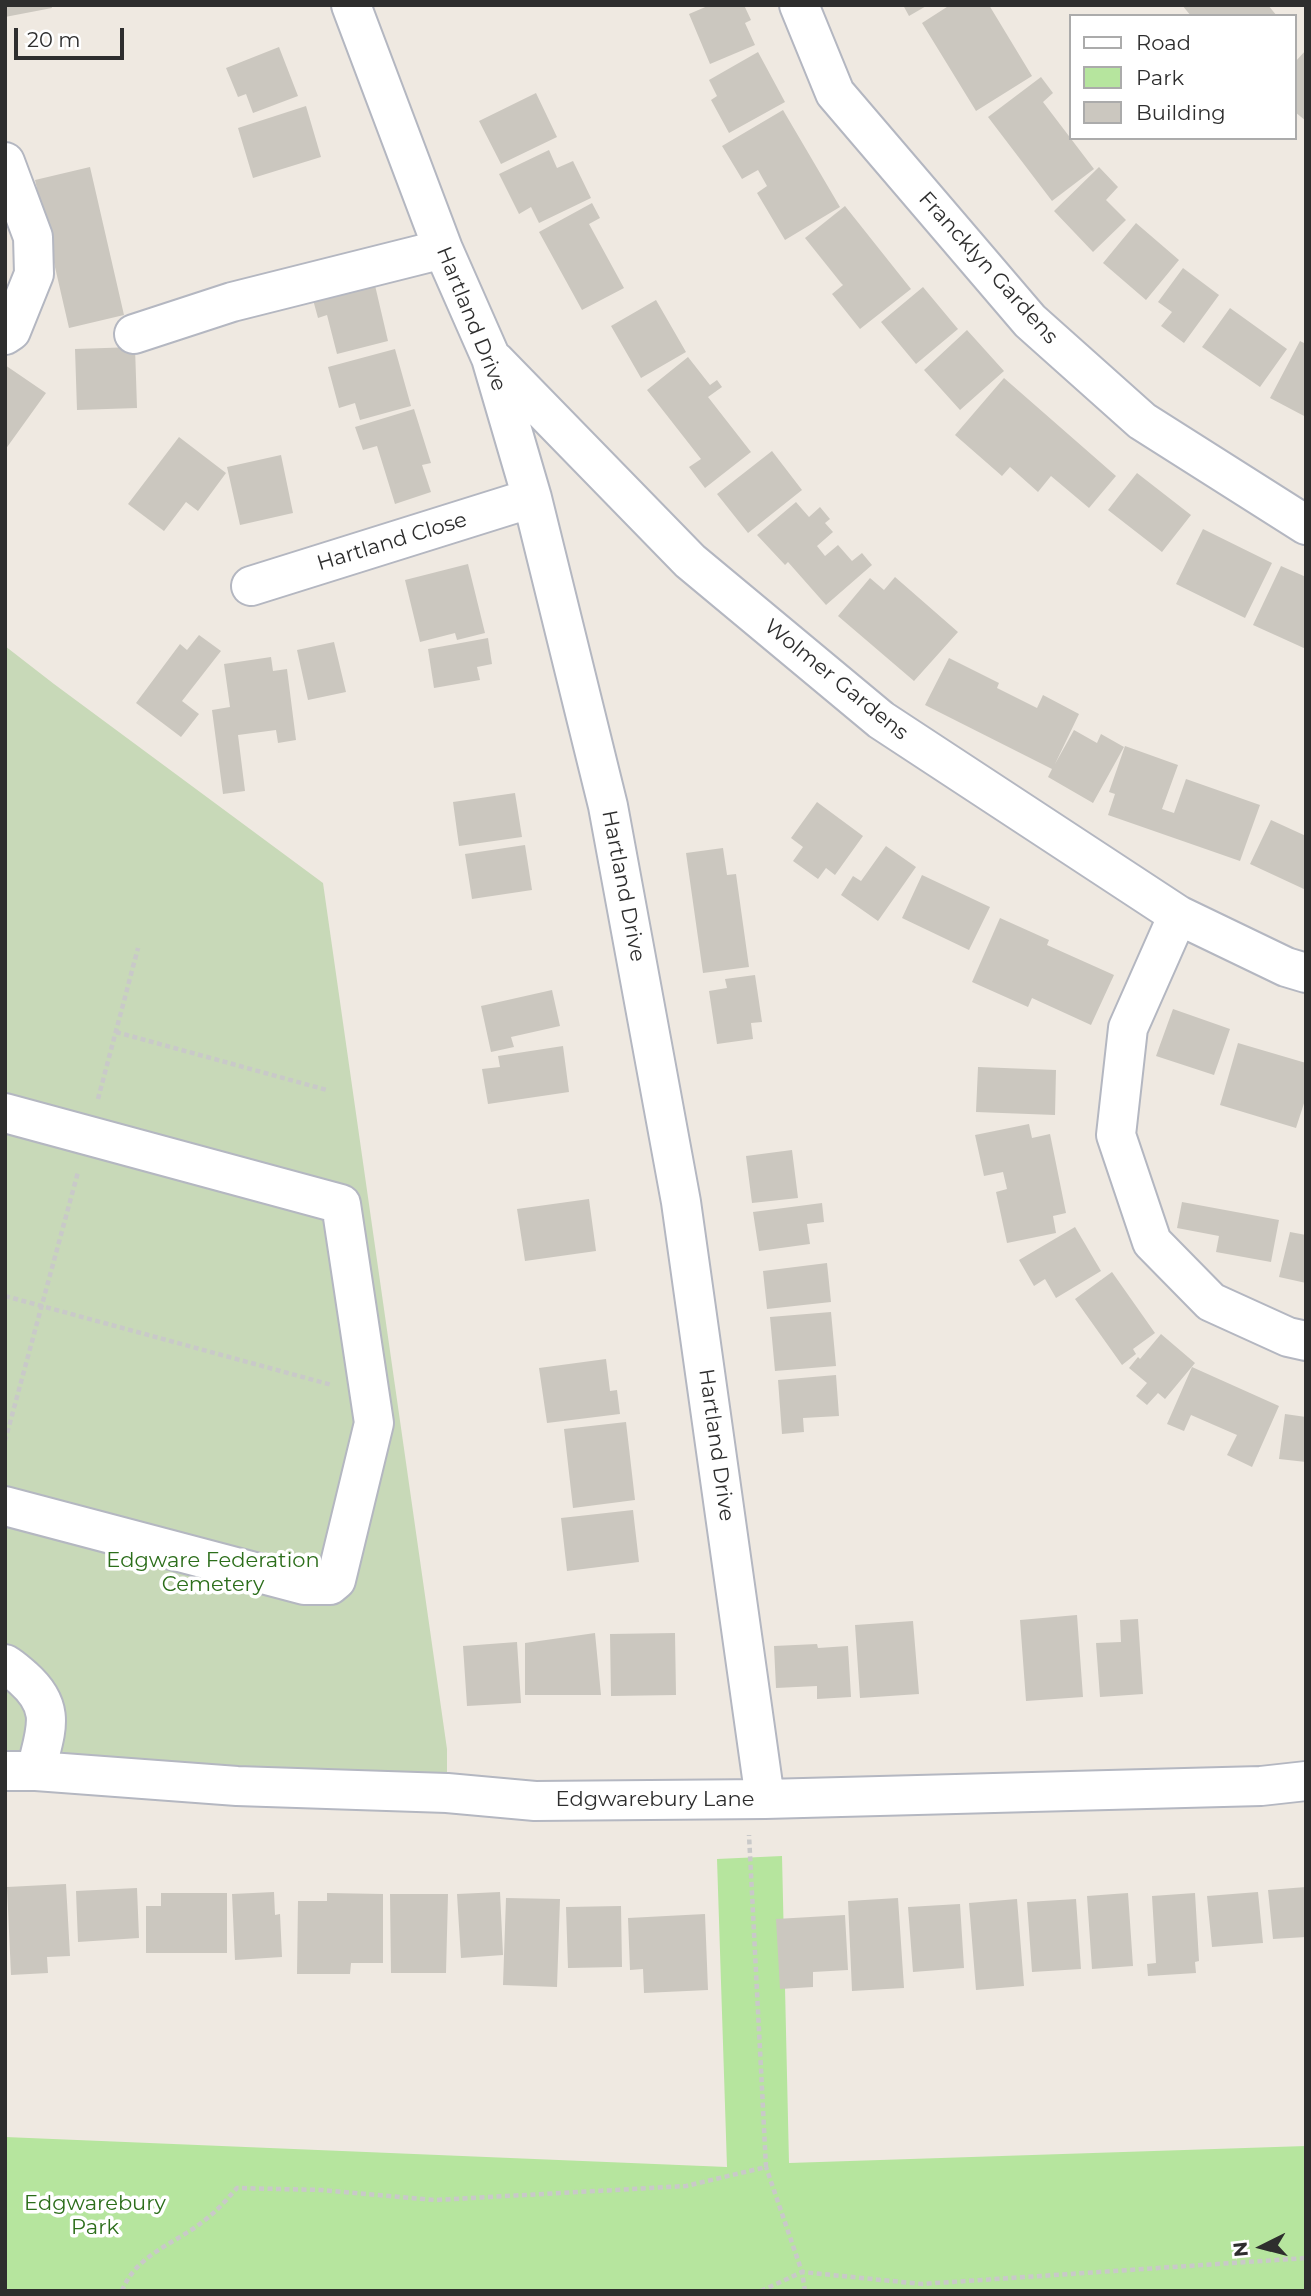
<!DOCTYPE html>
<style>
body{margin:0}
#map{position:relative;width:1311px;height:2296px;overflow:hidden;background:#efe9e1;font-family:Montserrat,sans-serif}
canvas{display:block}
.frame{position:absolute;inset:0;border:7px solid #2e2e2e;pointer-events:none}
.legend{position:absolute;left:1069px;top:14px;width:228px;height:126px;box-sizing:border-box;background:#fff;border:2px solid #ababab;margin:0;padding:9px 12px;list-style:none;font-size:21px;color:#2e2e2e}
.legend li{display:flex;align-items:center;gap:14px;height:35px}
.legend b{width:35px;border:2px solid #ababab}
.north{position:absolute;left:1227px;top:2212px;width:70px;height:70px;-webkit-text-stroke:5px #fff;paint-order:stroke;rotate:264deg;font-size:19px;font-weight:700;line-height:28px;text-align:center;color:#2e2e2e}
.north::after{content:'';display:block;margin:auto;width:24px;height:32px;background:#2e2e2e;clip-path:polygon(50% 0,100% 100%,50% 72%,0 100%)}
.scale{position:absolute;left:14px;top:28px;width:110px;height:32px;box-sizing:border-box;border:4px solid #2e2e2e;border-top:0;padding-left:9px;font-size:21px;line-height:24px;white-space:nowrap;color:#2e2e2e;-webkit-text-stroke:5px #fff;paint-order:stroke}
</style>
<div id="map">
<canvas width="1311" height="2296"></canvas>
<div class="frame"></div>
<ul class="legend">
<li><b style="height:9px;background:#fff"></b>Road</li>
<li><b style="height:19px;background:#b6e59e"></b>Park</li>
<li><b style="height:19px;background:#cbc7bf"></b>Building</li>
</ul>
<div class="north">N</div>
<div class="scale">20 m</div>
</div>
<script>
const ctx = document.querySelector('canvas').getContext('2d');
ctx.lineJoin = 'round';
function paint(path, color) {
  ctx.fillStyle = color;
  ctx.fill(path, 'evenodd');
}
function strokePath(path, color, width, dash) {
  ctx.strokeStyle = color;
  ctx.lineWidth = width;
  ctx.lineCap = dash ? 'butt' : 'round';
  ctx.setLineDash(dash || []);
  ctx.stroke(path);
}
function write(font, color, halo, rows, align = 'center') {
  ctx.font = font + ' Montserrat,sans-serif';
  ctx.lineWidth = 7;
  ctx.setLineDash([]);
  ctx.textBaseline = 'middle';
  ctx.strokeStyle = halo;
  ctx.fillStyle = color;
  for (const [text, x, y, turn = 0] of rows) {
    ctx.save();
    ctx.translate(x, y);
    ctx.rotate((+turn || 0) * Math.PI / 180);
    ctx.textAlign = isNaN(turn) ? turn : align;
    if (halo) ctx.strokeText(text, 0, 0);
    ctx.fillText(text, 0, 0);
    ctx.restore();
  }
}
const green = new Path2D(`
 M782,1856l7,307 517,-17v145h-1301v-154l722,30 -10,-308z`);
const cemetery = new Path2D(`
 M5,646l49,38 269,199 124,866v44l-442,-22z`);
const building = new Path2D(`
 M5,5h46l1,3 -47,9z
 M710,5h34l7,15 -6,3 10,22 -45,19 -21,-50z
 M903,5h25l-19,11z
 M950,5h39l43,71 -56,35 -54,-88z
 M1182,5h86l9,11h-86z
 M279,47l19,49 -45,17 -7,-19 -8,3 -12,-29z
 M1306,50v71l-11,-9v-50z
 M758,52l27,50 -56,31 -18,-33 6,-4 -8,-16z
 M1041,77l12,16 -10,9 51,67 -42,32 -64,-84z
 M536,93l21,44 -56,27 -22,-43z
 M306,106l15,51 -68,21 -15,-50z
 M783,110l57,97 -55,33 -28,-47 10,-7 -9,-16 -16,9 -20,-33z
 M549,150l8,18 16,-7 18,37 -52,25 -8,-16 -12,7 -20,-40z
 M90,167l34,148 -55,13 -34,-148z
 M1099,167l19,20 -12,13 20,20 -33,32 -39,-41z
 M592,203l8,15 -11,6 35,64 -42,22 -43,-78z
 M845,206l66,83 -51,40 -28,-35 11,-9 -2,-2 -36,-45z
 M1136,223l43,37 -33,40 -43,-37z
 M1183,268l36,27 -35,48 -23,-17 11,-14 -14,-10z
 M374,281l14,60 -51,13 -10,-39 -9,3 -6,-22z
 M923,287l35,42 -42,35 -35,-42z
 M656,300l30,52 -45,26 -30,-52z
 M1230,308l57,41 -27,38 -58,-40z
 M967,330l37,41 -44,39 -36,-40z
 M1300,341l6,3v73l-36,-19z
 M135,347l2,61 -60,2 -2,-61z
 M395,349l16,57 -51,14 -5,-17 -16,5 -11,-41z
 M688,357l22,28 7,-5 5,7 -14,10 43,55 -46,36 -16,-21 12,-8 -54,-69z
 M5,365l41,28 -41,57z
 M1004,378l112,98 -27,32 -38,-32 -13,16 -28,-25 -8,9 -47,-41z
 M414,409l17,54 -9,2 9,27 -36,12 -18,-58 -14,4 -8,-23z
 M179,437l47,36 -28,38 -12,-9 -22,29 -36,-27z
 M772,451l30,39 -54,43 -31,-39z
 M281,455l12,58 -53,12 -13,-58z
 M1137,473l54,42 -29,37 -54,-42z
 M796,502l13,15 11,-10 10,12 -5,4 8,9 -16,14 8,10 13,-11 14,16 10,-8 10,12 -46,40 -38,-43 -3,3 -28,-30z
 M1203,529l69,34 -27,55 -69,-34z
 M468,564l17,69 -28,7 -2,-7 -35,9 -15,-62z
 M1281,566l25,11v72l-53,-24z
 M895,577l63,55 -44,49 -76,-65 32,-38 14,12z
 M199,635l22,16 -39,50 17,13 -18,23 -45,-34 44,-59 7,6z
 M488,638l4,26 -15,3 3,13 -46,8 -6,-39z
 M334,642l12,50 -38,8 -11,-50z
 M271,657l2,14 14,-2 9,71 -18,3 -2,-13 -38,5 7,56 -22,3 -11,-84 18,-3 -6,-43z
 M949,658l50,25 -2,5 40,20 6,-13 36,19 -24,50 19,-34 23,13 4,-9 23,13 -31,56 -45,-26 4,-8 -127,-64z
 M1125,746l53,19 -16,44 12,4 12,-34 74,26 -20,56 -132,-46 7,-21 -6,-2z
 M515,793l7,44 -63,9 -6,-44z
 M817,802l46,34 -28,39 -9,-7 -8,11 -25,-18 10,-14 -12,-9z
 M1271,820l35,16v54l-56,-26z
 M525,845l7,45 -60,9 -7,-45z
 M886,846l30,21 -38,54 -37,-26 12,-19 8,5z
 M723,848l4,27 9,-1 13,93 -46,6 -17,-120z
 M922,875l68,32 -21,43 -67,-32z
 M1000,918l49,22 -2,5 67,30 -23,50 -59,-27 -4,9 -56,-25z
 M755,975l7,47 -11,1 2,16 -36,5 -8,-53 18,-3 -2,-9z
 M552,990l8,36 -49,11 3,10 -23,5 -10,-46z
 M1173,1009l57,20 -16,46 -58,-19z
 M1238,1043l68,20v34l-10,31 -76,-23z
 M563,1046l6,46 -81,12 -6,-35 18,-2 -2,-11z
 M978,1067l78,3 -1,45 -79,-3z
 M1029,1124l3,14 18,-4 16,79 -13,3 3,17 -49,10 -11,-51 11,-3 -4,-17 -19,4 -9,-41z
 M792,1150l6,48 -46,5 -6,-47z
 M589,1199l7,52 -71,10 -8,-52z
 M1182,1202l97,18 -8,42 -55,-10 3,-16 -42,-8z
 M822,1203l2,19 -17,2 3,20 -51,7 -6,-39z
 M1075,1227l26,44 -45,27 -11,-19 -11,7 -15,-26z
 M1290,1232l16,3v48l-27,-6z
 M827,1263l4,39 -64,7 -4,-38z
 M1112,1272l43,61 -22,16 3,5 -14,11 -47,-66z
 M831,1312l5,54 -61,5 -5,-54z
 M1161,1334l34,29 -30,36 -7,-6 -11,12 -11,-9 11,-13 -18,-15 9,-11 2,2z
 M606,1359l4,32 7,-1 3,24 -73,9 -8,-55z
 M1192,1367l87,39 -27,61 -25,-12 10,-20 -46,-20 -7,16 -17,-7z
 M836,1375l3,41 -36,2 1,14 -22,2 -4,-54z
 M1285,1414l21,3v45l-27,-3z
 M626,1422l9,78 -62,8 -9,-79z
 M633,1510l6,52 -72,9 -6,-53z
 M1077,1615l6,82 -57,4 -6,-81z
 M1138,1619l5,75 -43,3 -4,-54 25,-1 -1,-22z
 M913,1621l6,73 -59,4 -5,-73z
 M595,1633l6,62h-76v-52z
 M675,1633l1,62 -65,1 -1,-62z
 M517,1642l4,61 -54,3 -4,-60z
 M817,1644l1,4 30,-2 3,51 -34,2v-13l-41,2 -2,-42z
 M66,1884l4,72 -23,1 1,16 -37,2 -4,-88z
 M1306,1887v50l-33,2 -5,-49z
 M137,1888l2,50 -61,4 -2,-51z
 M274,1892l1,23 5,-1 2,43 -47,3 -3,-66z
 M500,1892l3,63 -42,3 -4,-64z
 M1258,1892l5,51 -51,4 -5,-51z
 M161,1893h66v60h-81v-47h15z
 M327,1893l56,1v69h-32l-1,11h-53l1,-73h29z
 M1128,1893l5,73 -41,3 -5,-73z
 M1195,1893l4,68 -4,1 1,11 -48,3 -1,-12 9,-1 -4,-67z
 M390,1894h58l-2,79h-55z
 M506,1898l54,1 -3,88 -54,-2z
 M898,1898l6,90 -52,3 -4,-90z
 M1017,1899l7,87 -48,4 -7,-87z
 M1076,1899l5,70 -49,3 -5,-70z
 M960,1904l4,64 -51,4 -5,-65z
 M621,1906l1,61 -54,1 -2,-61z
 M705,1914l3,76 -64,3 -1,-24 -13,1 -2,-52z
 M845,1915l3,55 -35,2v15l-33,2 -4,-70z`);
const path = new Path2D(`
 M116,1032l211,58
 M98,1099l40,-151
 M5,1296l327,89
 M5,1441l73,-269
 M122,2291c14,-37 55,-48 83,-71 12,-9 22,-21 32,-32l84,2 114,10 251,-14 80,-19 -17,-332
 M761,2291l41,-19 -36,-105
 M805,2291l-3,-19 120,12 384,-26`);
const minor = new Path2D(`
 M351,5l92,244 48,109 41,140 76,308 73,396 84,597
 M799,5l36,88 195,228 112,100 164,104
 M5,162l28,75 1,37 -23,57 -6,4
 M134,334l98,-32 211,-53
 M495,361l195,200 191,159 297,195 108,52 20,6
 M251,586l281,-88
 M1178,915l-50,113 -12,107 36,107 59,60 77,35 18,4
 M5,1113l336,91 33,219 -38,157 -6,5h-26l-299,-79
 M5,1664c7,4 12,9 18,14 35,31 22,53 13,93
 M5,1771h31l201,15 210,7 88,8 230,-2 496,-13 45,-5`);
const streetNames = [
 ["Francklyn Gardens",988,268,48],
 ["Hartland Drive",471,319,68],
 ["Hartland Close",392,542,-17],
 ["Wolmer Gardens",836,680,39],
 ["Hartland Drive",623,886,79],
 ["Hartland Drive",716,1445,82],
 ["Edgwarebury Lane",655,1800]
];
const parkNames = [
 ["Edgware Federation",213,1561],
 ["Cemetery",213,1585],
 ["Edgwarebury",95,2204],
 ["Park",95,2228]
];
paint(green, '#b6e59e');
paint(cemetery, '#c8d9b8');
paint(building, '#cbc7bf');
strokePath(minor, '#b4b7c1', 42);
strokePath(path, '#c9c9c9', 4.5, [5, 3.5]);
strokePath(minor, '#fff', 38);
write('21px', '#2e2e2e', '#fff', streetNames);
write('21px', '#2c6e1b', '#fff', parkNames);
</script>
